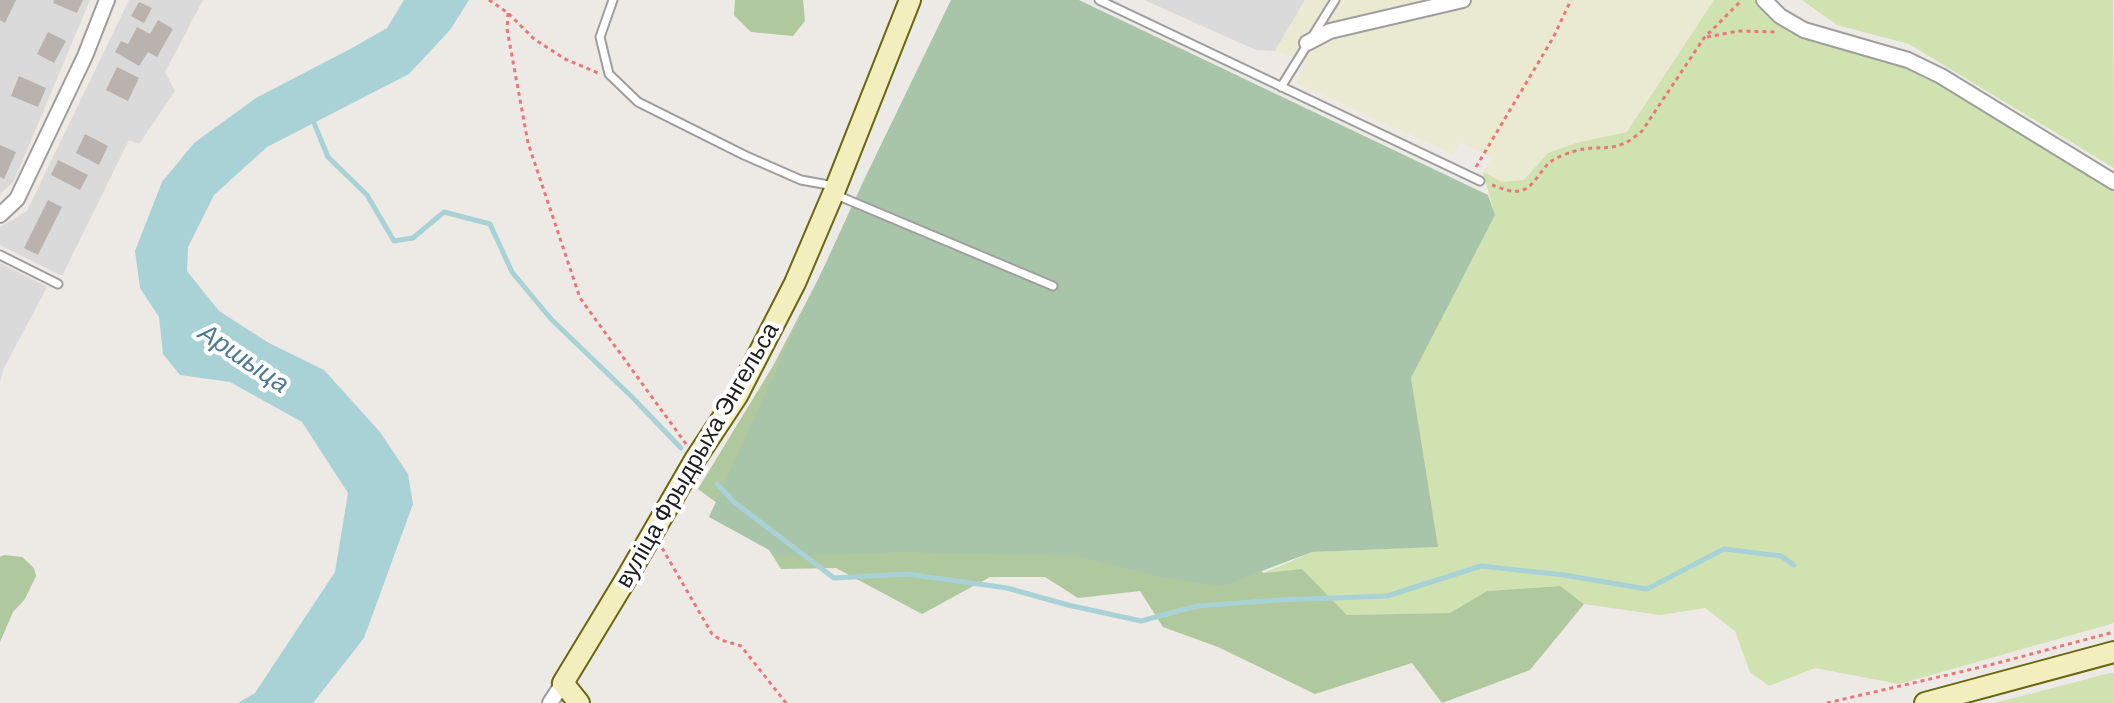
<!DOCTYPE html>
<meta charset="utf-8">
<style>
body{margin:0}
canvas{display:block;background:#ede9e4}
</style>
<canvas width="2114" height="703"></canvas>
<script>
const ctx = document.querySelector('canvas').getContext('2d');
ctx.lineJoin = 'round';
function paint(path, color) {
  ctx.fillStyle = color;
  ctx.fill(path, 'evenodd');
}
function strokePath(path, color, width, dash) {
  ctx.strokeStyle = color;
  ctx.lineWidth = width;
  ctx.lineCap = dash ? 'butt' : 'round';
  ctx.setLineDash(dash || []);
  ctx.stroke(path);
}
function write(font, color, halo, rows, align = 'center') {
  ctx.font = font + ' Barlow,sans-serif';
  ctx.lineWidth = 8;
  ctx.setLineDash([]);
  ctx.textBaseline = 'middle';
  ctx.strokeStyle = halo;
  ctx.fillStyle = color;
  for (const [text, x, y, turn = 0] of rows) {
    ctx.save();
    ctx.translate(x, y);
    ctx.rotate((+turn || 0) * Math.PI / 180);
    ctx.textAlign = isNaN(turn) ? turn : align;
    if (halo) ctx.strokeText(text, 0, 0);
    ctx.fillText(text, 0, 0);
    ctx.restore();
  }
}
const residential = new Path2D(`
 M0,0h90l-76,181 -14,13z
 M129,0h74l-38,72 10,19 -36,53 -10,-4 -67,136 -62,-31v-18l27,-16z
 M1144,0h161l-30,51 -19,-1z
 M0,263l47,24 -43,81 -4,14z`);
const farmland = new Path2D(`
 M1305,0h409l-87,132 -51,11 -28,10 -24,27 -22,2 -19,-10 9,-14 -33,-16 -6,12 -156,-71 9,-21 -31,-11z`);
const grass = new Path2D(`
 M1714,0h51l56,34 82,25 211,130v434l-215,61 -84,-16 -46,18 -19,-14 -15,-41 -30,-23 -45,7 -76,-11 -25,-18 -72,5 -37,22 -103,2 -45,-46 -38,4 48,-21 125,-5 -26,-169 84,-163 -12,-43 19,10 22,-2 24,-27 28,-10 51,-11z
 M1802,0h311l1,168 -205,-124 -72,-19z
 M2110,673h4v30h-119z`);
const forest = new Path2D(`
 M735,0h68l2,21 -12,15 -42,-4 -17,-17z
 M920,83l322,453 21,37 39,-4 45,46 103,-2 37,-22 73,-5 24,18 -54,66 -88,33 -30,-40 -97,31 -97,-47 -55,-20 -23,-36 -62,7 -33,-21h-55l-68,37 -86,-46 -55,1 -22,-35 -61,-45 75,-123z
 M4,555l18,2 12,11 2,8 -11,23 -12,13 -13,30v-85z`);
const cemetery = new Path2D(`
 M951,0h128l409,195 7,20 -84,163 27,169 -126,5 -90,34 -60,-9 -85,-21 -173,-4 -124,4 -71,-39 154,-335z`);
const water = new Path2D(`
 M404,0h65l-19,30 -41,44 -142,73 -53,48 -26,52 -1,24 32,40 50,32 55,27 56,62 28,42 5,30 -49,134 -51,65h-75l17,-10 80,-121 13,-79 -46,-71 -72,-40 -50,-7 -17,-21 -4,-37 -19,-29 -5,-37 27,-69 32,-39 62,-45 96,-50 35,-20z`);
const stream = new Path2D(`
 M312,118l16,39 39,38 27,46 19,-3 31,-26 46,12 22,48 39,47 81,78 49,51
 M717,484l17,18 100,76 73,-4 100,14 61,17 73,16 56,-15 82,-6 108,-4 94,-30 83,9 83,14 77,-40 57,7 13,9`);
const building = new Path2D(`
 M0,0h16l-11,23 -5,-3z
 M54,0h29l-6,13 -24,-10z
 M139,2l13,6 -8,15 -13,-7z
 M158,20l15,9 -16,28 -9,-5 -9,14 -24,-14 6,-11 7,3 9,-17 13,7z
 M48,32l18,9 -12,22 -17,-9z
 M117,67l22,11 -11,23 -22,-11z
 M19,76l27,12 -8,19 -27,-11z
 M85,134l23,12 -9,19 -23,-12z
 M0,145l16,7 -12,27 -4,-2z
 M58,160l30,15 -8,15 -29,-15z
 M48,200l14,7 -24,48 -14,-7z`);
const path = new Path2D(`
 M489,0l19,13 26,26 31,20 33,14
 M508,13l-1,16 21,114 52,155 106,146
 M1707,37l31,-6 40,1
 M1476,167l77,-129 18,-38
 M1492,185c9,3 21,9 31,5 12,-5 17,-19 26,-27 6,-5 16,-9 23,-11 30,-10 41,5 70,-21l62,-93 38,-38
 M662,548l50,86 9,6 20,6 45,57
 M1827,703l163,-38 124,-33`);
const lane = new Path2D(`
 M613,0l-13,37 9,37 29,28 106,53 57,25 33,6
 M1099,0l381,181
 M1281,87l54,-87
 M834,194l219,92
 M0,255l58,29`);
const street = new Path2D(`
 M1764,0l16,16 24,14 104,30 33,16 173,106
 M1307,43l23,-12 133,-31
 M0,215l17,-16 68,-143 22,-56
 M550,703l13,-20`);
const secondary = new Path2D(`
 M579,703l-16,-20 63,-104 70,-121 41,-62 58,-113 41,-96 74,-187
 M1925,703l189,-51`);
const streetNames = [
 ["вуліца Фрыдрыха Энгельса",697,455,-60]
];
const waterNames = [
 ["Аршыца",244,358,34]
];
paint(residential, '#dbdadb');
paint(farmland, '#eae9d2');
paint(grass, '#cfe2b0');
paint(forest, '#b0c89e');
paint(cemetery, '#a8c4a9');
paint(water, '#a9d2d7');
strokePath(stream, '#a9d2d7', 5);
paint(building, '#bab2ae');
strokePath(lane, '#9e9e9e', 11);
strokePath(street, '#9e9e9e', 18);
strokePath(secondary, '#696710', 24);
strokePath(path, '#ea787b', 3, [4, 4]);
strokePath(lane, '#fff', 7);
strokePath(street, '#fff', 14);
strokePath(secondary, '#f2eebe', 20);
write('24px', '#1d1d1d', '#fff', streetNames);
write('italic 26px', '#4d7a94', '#fff', waterNames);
</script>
